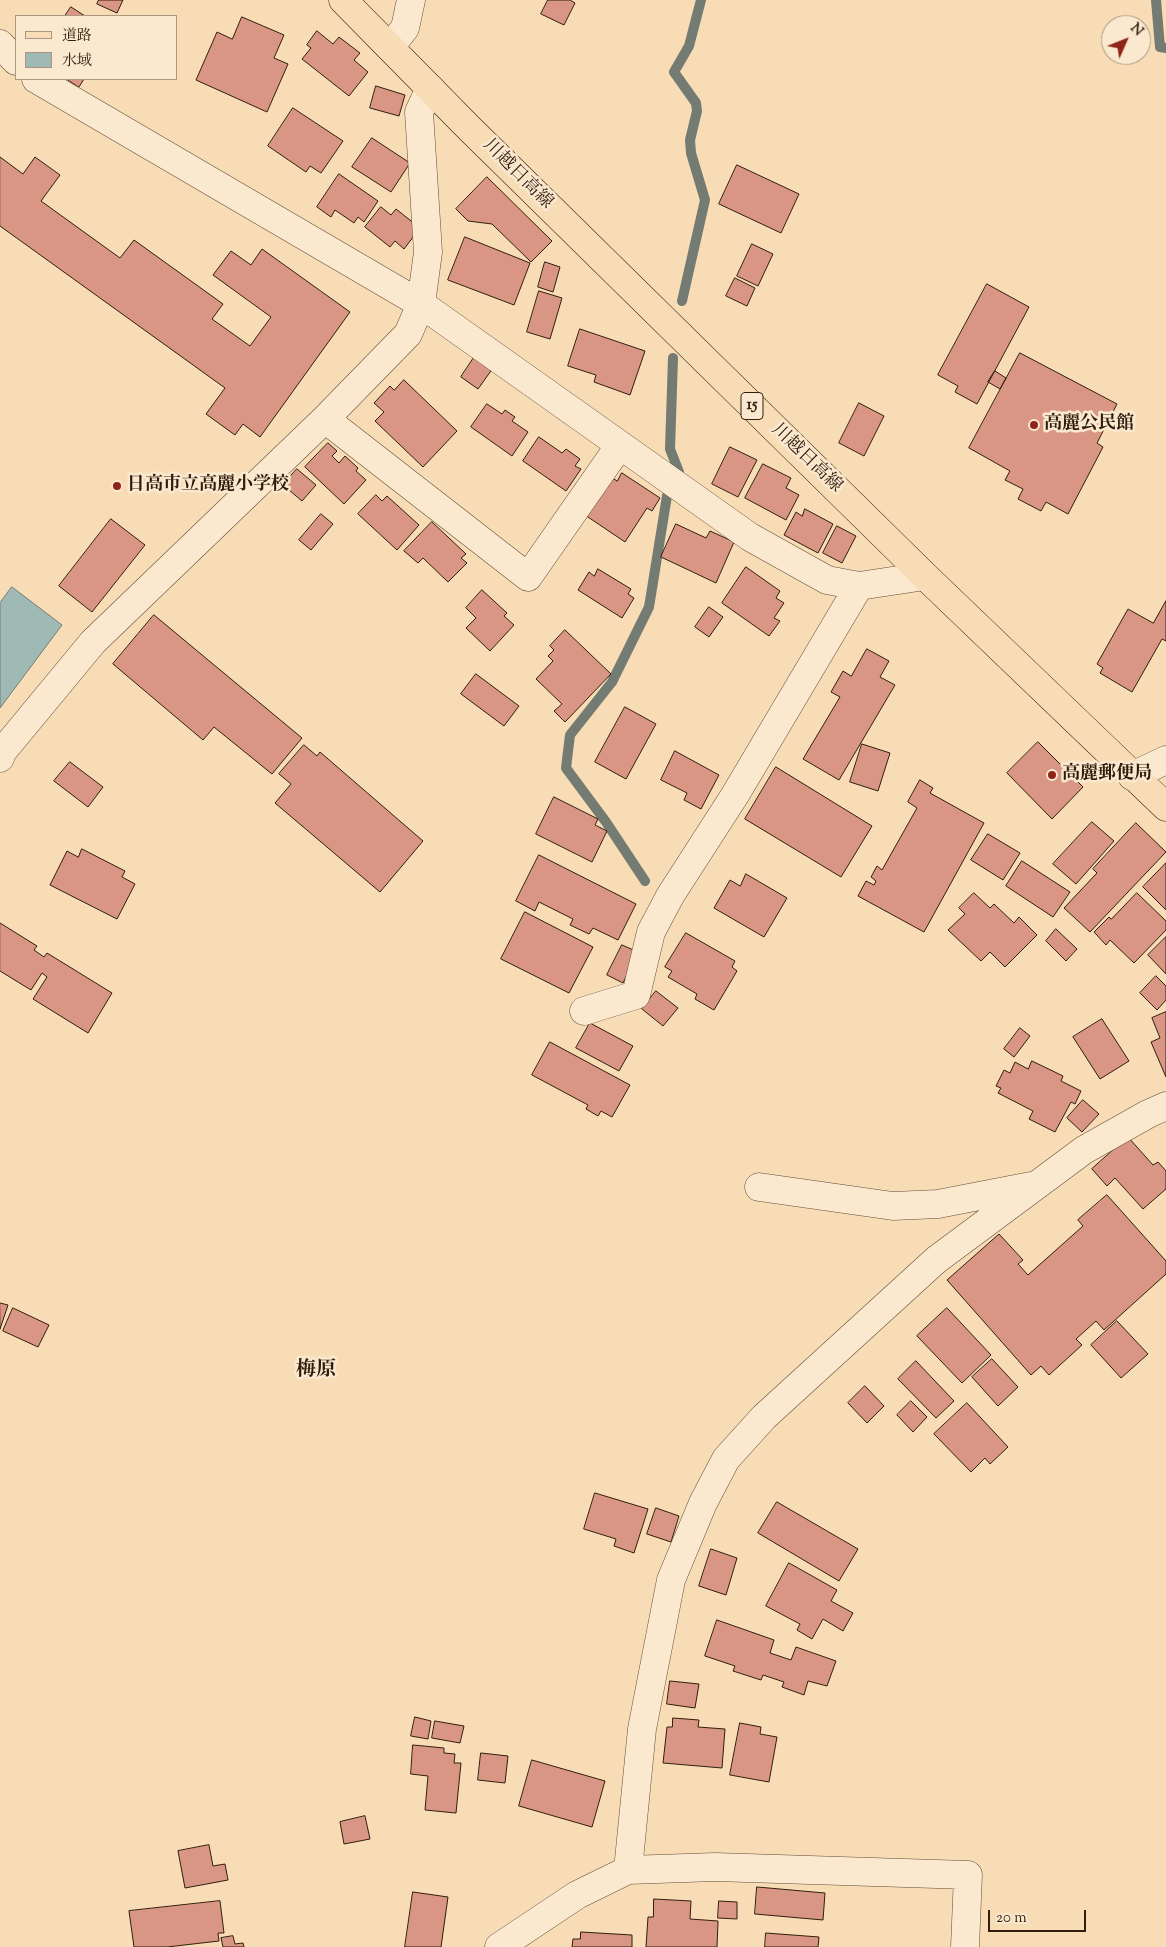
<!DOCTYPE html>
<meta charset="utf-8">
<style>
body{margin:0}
#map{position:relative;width:1166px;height:1947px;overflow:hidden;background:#f7dcb5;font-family:"Sorts Mill Goudy","Noto Serif JP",serif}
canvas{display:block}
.legend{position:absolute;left:15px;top:15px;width:162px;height:65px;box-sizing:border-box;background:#fae8cf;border:1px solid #aa9781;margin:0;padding:6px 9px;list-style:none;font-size:15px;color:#311d0d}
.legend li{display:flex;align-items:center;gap:10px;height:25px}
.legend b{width:25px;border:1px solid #aa9781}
.north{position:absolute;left:1101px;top:15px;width:50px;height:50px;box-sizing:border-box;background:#fae8cf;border:1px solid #aa9781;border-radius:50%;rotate:46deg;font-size:14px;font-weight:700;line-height:20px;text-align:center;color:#311d0d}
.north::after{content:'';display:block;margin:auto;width:18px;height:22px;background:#8f2418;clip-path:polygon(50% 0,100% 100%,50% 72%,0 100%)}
.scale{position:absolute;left:988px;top:1910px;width:98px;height:22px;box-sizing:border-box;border:2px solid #311d0d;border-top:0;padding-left:6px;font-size:15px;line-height:18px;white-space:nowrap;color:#311d0d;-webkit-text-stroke:4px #fae8cf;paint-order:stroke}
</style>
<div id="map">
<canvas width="1166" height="1947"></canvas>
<ul class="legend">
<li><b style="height:6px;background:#f7dcb5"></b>道路</li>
<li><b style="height:14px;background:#9fbab5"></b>水域</li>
</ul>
<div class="north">N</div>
<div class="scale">20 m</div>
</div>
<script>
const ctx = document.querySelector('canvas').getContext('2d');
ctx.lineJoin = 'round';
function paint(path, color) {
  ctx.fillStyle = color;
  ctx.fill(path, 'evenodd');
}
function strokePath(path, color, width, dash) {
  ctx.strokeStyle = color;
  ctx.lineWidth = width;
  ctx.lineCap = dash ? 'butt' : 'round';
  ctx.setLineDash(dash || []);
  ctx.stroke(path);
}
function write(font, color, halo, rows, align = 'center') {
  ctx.font = font + ' "Sorts Mill Goudy","Noto Serif JP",serif';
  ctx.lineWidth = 5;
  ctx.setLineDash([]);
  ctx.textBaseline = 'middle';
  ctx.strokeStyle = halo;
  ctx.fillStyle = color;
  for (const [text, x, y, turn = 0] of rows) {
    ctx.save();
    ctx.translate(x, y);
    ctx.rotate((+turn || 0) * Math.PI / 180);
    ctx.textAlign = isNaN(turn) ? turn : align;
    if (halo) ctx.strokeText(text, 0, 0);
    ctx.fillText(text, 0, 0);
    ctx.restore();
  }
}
const water = new Path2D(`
 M12,587l50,38 -62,83v-105z`);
const stream = new Path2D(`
 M1156,0l4,47 6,1
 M682,301l23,-101 -14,-47 -1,-13 7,-29 -1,-8 -22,-31 15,-26 12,-46
 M645,881l-39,-59 -40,-54 4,-33 42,-53 37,-75 18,-111 12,-24 -9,-23 3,-91`);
const building = new Path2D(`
 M99,0h24l-6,13 -20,-9z
 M548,0h22l5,3 -11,22 -23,-11z
 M71,7l14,9h-20z
 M242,17l42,18 -10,23 14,6 -21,48 -71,-32 21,-48 15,7z
 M317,31l16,13 6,-7 21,16 -6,7 14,12 -19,24 -47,-37 9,-11 -4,-3z
 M67,79h17l-5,8z
 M376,86l29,9 -6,21 -29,-8z
 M293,108l50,33 -22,32 -11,-7 -4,6 -38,-26z
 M372,138l38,25 -19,29 -39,-25z
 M0,157l23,17 12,-17 25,18 -19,26 79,57 14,-18 89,64 -11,15 38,27 21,-29 -58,-42 18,-24 20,14 11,-16 88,63 -90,125 -17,-13 -8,11 -29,-21 19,-26 -225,-162z
 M737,165l62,29 -18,39 -62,-29z
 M339,174l39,27 -14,21 -6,-5 -4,6 -19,-13 -4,7 -14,-10z
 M487,177l65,64 -21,21 -39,-38 -24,-3 -12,-12z
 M381,207l10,8 5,-6 24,19 -16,21 -9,-8 -5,6 -25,-20z
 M465,237l65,26 -16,42 -66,-25z
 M752,244l21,10 -15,32 -21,-10z
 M545,262l15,5 -7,25 -15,-5z
 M735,278l20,10 -8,18 -21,-10z
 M987,284l42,23 -52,97 -22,-12 3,-6 -20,-11z
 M539,291l23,7 -12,41 -23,-7z
 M580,329l65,22 -15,44 -36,-13 2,-7 -28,-9z
 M1020,353l97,51 -20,39 6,4 -35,67 -22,-12 -5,9 -23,-12 5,-10 -18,-9 5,-9 -41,-23z
 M475,356l18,12 -15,21 -17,-12z
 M995,371l11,7 -6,11 -12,-7z
 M404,380l53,51 -34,36 -48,-46 9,-9 -10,-9 16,-17 4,4z
 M859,403l25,13 -20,40 -25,-13z
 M487,404l15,10 3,-4 10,7 -3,4 16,11 -16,24 -41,-29z
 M539,437l23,16 4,-4 14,10 -5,7 6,3 -15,22 -43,-30z
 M328,443l9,8 -5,5 7,7 6,-7 13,12 -2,3 10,9 -22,24 -39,-37z
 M730,447l27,13 -19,37 -26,-13z
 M763,464l28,14 -5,10 13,7 -13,25 -41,-22z
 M297,469l19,16 -14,16 -19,-16z
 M622,473l38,25 -8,13 -5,-3 -22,34 -40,-27 26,-38 6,4z
 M376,495l6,6 5,-5 32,29 -22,25 -39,-36z
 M805,509l28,15 -15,29 -34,-18 12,-23 6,4z
 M321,514l12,10 -22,26 -12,-10z
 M111,519l34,26 -53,67 -33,-26z
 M432,522l34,32 -5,4 6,5 -19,19 -25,-24 -5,5 -14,-12z
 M676,524l30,14 4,-7 24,11 -18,41 -55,-26z
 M837,526l19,10 -14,27 -19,-10z
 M746,567l34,24 -4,7 8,5 -10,15 6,3 -11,15 -47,-33z
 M598,569l33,20 -3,5 6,4 -12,20 -44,-28 11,-18 5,4z
 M482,590l25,23 -3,3 10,9 -24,26 -24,-23 10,-10 -10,-10z
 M1166,601v40l-4,-2 -30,53 -32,-19 3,-5 -6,-4 31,-55 25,14z
 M709,607l14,10 -14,20 -14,-10z
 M154,615l148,123 -30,36 -58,-47 -11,13 -90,-76z
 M565,630l46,44 -46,48 -11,-11 8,-7 -26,-25 17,-18 -5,-5 6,-6 -4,-4z
 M867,649l22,12 -9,16 15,8 -56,95 -36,-21 37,-62 -9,-5 12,-21 8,5z
 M476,674l43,32 -15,20 -43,-32z
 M625,707l31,17 -30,55 -31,-17z
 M1038,742l45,45 -31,32 -45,-46z
 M862,744l28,9 -12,38 -28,-9z
 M304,745l13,11 3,-4 103,89 -43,51 -105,-89 16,-19 -12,-10z
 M675,751l44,24 -18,34 -17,-9 3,-7 -26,-13z
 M70,762l33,25 -15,20 -34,-26z
 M776,767l96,59 -31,51 -96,-58z
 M920,780l13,8 -3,5 54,30 -60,109 -66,-36 8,-15 8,4 2,-4 -5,-4 6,-11 5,4 35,-62 -9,-6z
 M554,797l44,22 -3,6 12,6 -15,31 -56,-28z
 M1092,822l22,19 -38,43 -23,-20z
 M1136,823l30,29 -76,80 -26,-24 33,-35 -4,-4z
 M988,834l32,19 -17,27 -32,-20z
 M82,849l43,22 -3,6 13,7 -18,35 -67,-34 17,-34 11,6z
 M539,855l97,49 -18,36 -25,-12 -4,6 -19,-9 3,-6 -34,-17 -4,9 -19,-10z
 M1022,861l48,31 -17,25 -47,-31z
 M1166,863v47l-23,-23z
 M746,874l41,24 -23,39 -50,-29 16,-28 10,6z
 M974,893l16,15 4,-4 20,19 5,-6 18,18 -32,32 -15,-15 -9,9 -33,-31 17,-16 -6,-6z
 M1137,893l29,28v9l-32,33 -24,-23 -4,5 -12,-13 15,-15 2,2z
 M525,912l68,35 -24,46 -68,-34z
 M0,923l37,23 -3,4 10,7 3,-4 65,40 -24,40 -55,-34 14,-22 -5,-4 -11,17 -31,-19z
 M1056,929l21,20 -11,12 -20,-20z
 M686,933l49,28 -3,6 5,4 -23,39 -19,-11 2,-5 -29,-17 4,-6 -7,-4z
 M1166,937v37l-18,-19z
 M622,945l16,7 -15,31 -16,-8z
 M1156,976l10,10v14l-9,10 -17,-17z
 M656,991l22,17 -15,18 -21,-17z
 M1166,1012v65l-15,-35 9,-4 -8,-20z
 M1102,1019l27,42 -29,18 -27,-42z
 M590,1023l43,23 -14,25 -43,-23z
 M1020,1028l10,8 -16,21 -10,-8z
 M550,1042l80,43 -18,32 -11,-6 -3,5 -12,-7 2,-4 -56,-30z
 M1032,1061l31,15 -2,5 20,10 -6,13 -4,-2 -16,30 -26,-13 4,-8 -35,-18 3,-5 -5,-2 8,-16 6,3 5,-11 13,7z
 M1083,1100l16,14 -17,18 -15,-14z
 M1128,1137l25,28 5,-3 8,9v18l-23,20 -28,-31 -8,8 -15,-17z
 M1107,1195l59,66v13l-62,56 -8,-9 -20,18 6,6 -33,30 -8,-9 -10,9 -84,-95 52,-46 24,26 -5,4 10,11 55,-49 -5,-6z
 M0,1303l8,2 -8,24z
 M13,1308l36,17 -11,22 -35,-16z
 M947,1308l44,47 -29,28 -45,-47z
 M1117,1321l31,33 -27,24 -30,-33z
 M992,1359l26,28 -20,19 -26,-29z
 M916,1361l38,40 -18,17 -38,-39z
 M865,1386l19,20 -17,17 -19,-20z
 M911,1401l16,16 -14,15 -16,-17z
 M967,1403l41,44 -18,17 -5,-6 -14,14 -37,-38z
 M595,1493l53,16 -14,44 -20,-7 2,-7 -32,-10z
 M777,1502l81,47 -19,32 -81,-48z
 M656,1508l23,8 -8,26 -24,-8z
 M711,1549l26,9 -11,37 -27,-9z
 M789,1563l48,27 -6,11 22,12 -10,18 -20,-12 -11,20 -15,-9 3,-6 -34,-18z
 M717,1620l57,20 -4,13 21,7 5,-13 40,14 -9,25 -19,-5 -4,14 -22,-8 2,-5 -21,-7 -2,5 -28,-9 2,-5 -30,-10z
 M670,1681l29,3 -4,24 -28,-4z
 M415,1717l16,4 -3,18 -17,-3z
 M673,1718l26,2 -1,7 27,2 -3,39 -59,-5 4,-36h5z
 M435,1721l29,5 -4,17 -28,-5z
 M740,1723l21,4 -1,7 17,3 -8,45 -39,-7z
 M413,1745l31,3v5l11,1 -1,9h7l-5,50 -31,-3 3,-34 -17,-2z
 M481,1753l27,3 -3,27 -27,-3z
 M532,1760l73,21 -13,46 -73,-21z
 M365,1816l5,23 -26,5 -4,-22z
 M209,1845l4,21 12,-2 3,16 -43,8 -7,-37z
 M757,1887l68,6 -2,27 -68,-6z
 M413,1892l35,5 -7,50h-36z
 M654,1899l37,2 -1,18 28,2 -1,26h-71l2,-30h5z
 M220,1901l4,32h-6l1,8 -52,6h-33l-5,-36z
 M719,1901l18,1v17l-19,-1z
 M581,1932l51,3v12h-60l1,-8h7z
 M766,1933l53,4 -1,10h-53z
 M233,1936l2,8 8,-1 1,4h-21l-2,-9z`);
const minor = new Path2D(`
 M0,44l16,17
 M390,47l15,-19 6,-28
 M36,79l385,225 329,233 77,43 32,6 66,-10
 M325,419l203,158 92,-132
 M0,758l2,-6 91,-110 232,-223 83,-85 13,-30 7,-52 -9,-140 11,-24
 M1132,776l34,-16
 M584,1011l52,-16 15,-63 19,-36 65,-101 124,-209
 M759,1187l134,19 45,-2 93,-18
 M628,1870l14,-141 29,-149 32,-77 23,-44 38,-42 172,-157 148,-110 64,-36 18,-8
 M499,1947l78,-52 51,-25 87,-3 253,8 -3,72`);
const major = new Path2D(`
 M343,0l126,128 456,448 241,231`);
const markers = [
 [1034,425,5,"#8f2418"],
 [117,486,5,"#8f2418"],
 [1052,775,5,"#8f2418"]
];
const shields = [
 [752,406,22]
];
const shieldNames = [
 ["15",752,406]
];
const streetNames = [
 ["川越日高線",517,175,45],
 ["川越日高線",806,459,44]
];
const poiNames = [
 ["高麗公民館",1044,425],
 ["日高市立高麗小学校",127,486],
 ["高麗郵便局",1062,775]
];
const quarterNames = [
 ["梅原",316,1372]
];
paint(water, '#9fbab5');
strokePath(water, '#737b72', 1);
strokePath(stream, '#737b72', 10);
paint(building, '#da9685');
strokePath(building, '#311d0d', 1);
strokePath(minor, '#624d37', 29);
strokePath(major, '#311d0d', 29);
strokePath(minor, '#fae8cf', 28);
strokePath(major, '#f7dcb5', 28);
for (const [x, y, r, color] of markers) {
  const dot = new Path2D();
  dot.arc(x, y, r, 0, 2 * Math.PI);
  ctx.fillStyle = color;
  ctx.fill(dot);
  strokePath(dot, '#fae8cf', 2);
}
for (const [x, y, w] of shields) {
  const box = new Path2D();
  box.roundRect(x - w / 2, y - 13.5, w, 27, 4);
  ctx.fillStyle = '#fae8cf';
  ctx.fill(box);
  strokePath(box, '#311d0d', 1);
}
write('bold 16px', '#311d0d', null, shieldNames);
write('18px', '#311d0d', '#fae8cf', streetNames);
write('bold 18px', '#311d0d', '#fae8cf', poiNames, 'left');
write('bold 20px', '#311d0d', '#fae8cf', quarterNames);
</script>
